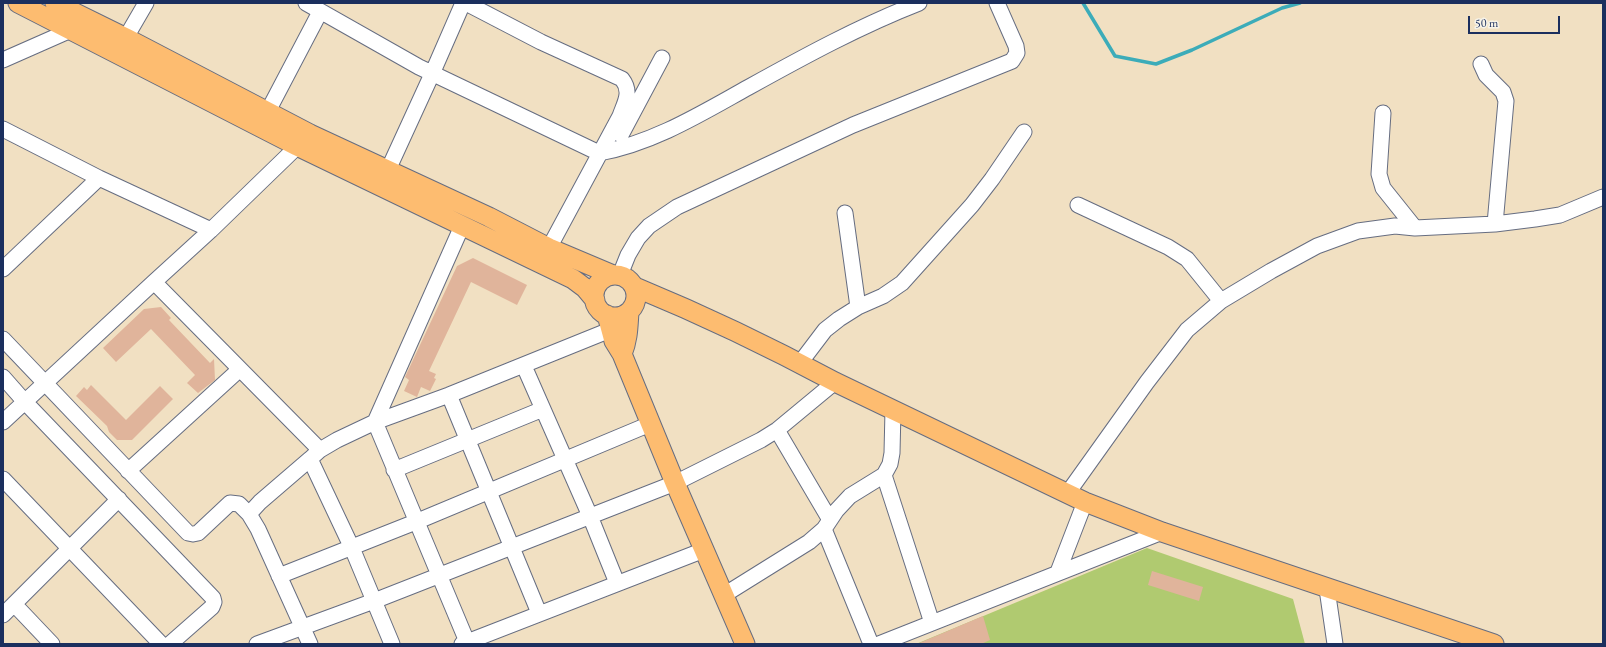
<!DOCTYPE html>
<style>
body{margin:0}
#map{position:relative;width:1606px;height:647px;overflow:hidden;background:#f1e0c2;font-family:"EB Garamond",serif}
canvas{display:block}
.frame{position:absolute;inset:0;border:4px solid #1b2f5e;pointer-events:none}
.scale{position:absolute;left:1468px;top:16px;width:92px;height:18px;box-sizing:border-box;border:2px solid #1b2f5e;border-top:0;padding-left:5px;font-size:12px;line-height:14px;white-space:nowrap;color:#1b2f5e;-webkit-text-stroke:3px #f7f3e8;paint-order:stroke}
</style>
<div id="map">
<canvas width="1606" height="647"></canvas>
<div class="frame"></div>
<div class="scale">50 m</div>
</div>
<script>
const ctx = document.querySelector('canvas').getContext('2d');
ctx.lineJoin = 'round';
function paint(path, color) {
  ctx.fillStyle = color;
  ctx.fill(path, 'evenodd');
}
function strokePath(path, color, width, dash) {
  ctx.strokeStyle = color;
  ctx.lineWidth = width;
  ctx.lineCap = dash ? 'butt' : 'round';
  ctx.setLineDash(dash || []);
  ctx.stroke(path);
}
const green = new Path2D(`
 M1147,548l146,51 12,45h-389z`);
const stream = new Path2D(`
 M1083,3l32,53 41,8 36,-14 90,-42 18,-5`);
const building = new Path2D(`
 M473,258l54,27 -10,20 -46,-23 -42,89 7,3 -2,4 2,1 -6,12 -9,-4 -4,10 -13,-6 5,-11 -4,-3 52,-111z
 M161,307l10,11 -2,2 41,43 4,-4 1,21 -17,13 -11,-10 8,-8 -44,-46 -35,33 -13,-14 41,-39z
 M91,385l35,35 34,-34 13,13 -41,41h-15l-8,-8 -2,-6 -31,-30 8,-9 3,3z
 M1152,571l51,16 -4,14 -51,-16z
 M983,616l7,24 -9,4h-64z`);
const minor = new Path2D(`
 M306,3l113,64 180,86c55,-10 103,-40 150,-66 56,-31 111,-61 170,-84
 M466,3l75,39 81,37c10,13 3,23 -2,37l-71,132
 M121,46l25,-43
 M3,60l68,-30
 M1481,64l5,11 17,17 3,9 -11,123
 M267,113l53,-101
 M1383,113l-4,61 4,14 32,40
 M3,129l96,49 112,52
 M621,135l41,-77
 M388,170l44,-96 31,-71
 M1078,205l90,42 19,12 34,42
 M845,213l13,94
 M462,226l-87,196 93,222
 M3,269l96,-91
 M620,275l8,-20 10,-17 11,-12 28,-19 176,-82 159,-64 5,-8 -1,-7 -19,-43
 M154,282l166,168
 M3,339l185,194 5,1 5,-1 32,-30 9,1 10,10 9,15 52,115
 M800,363l25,-33 14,-11 19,-12 25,-11 19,-13 70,-78 20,-26 32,-47
 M524,366l66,150 27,67
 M3,377l22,25 188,196 1,4 -2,5 -42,37
 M449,395l90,218
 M3,422l151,-140 57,-52 94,-91
 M777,430l53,90
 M310,459l42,89 40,96
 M394,470l149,-61
 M128,471l112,-102
 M884,475l48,148
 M3,479l158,165
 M1067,494l80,-112 40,-52 34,-29 50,-30 46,-25 41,-15 37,-5 20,2 80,-4 40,-5 25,-4 43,-18
 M249,514l11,-12 50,-43 10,-9 17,-10 38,-18 74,-27 161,-65
 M824,529l47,115
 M1058,572l27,-70
 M279,576l139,-55 232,-97
 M1327,589l8,55
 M724,595l85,-53 15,-13 12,-18 14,-15 34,-21 6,-11 2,-11 1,-43
 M14,604l38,40
 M3,615l116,-116
 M257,644l117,-43 301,-118 86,-43 16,-10 58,-48
 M462,644l242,-94
 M879,644l283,-112`);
const major = new Path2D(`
 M18,3l279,143 276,133 12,9 10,12
 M55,3l71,35 184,96 179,83 60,31 64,27
 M594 296a21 21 0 1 1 42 0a21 21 0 1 1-42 0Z
 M635,287c68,28 135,60 200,95l250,120 77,30 332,112
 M607,315l7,26 8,13 53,129 70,161
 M622,354c6,-14 6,-28 7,-42`);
paint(green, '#b0ca70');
strokePath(stream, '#3cacb9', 3.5);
paint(building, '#e0b49b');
strokePath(minor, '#666d81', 17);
strokePath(major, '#666d81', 21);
strokePath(minor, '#fff', 15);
strokePath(major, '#fdbc70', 19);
</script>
